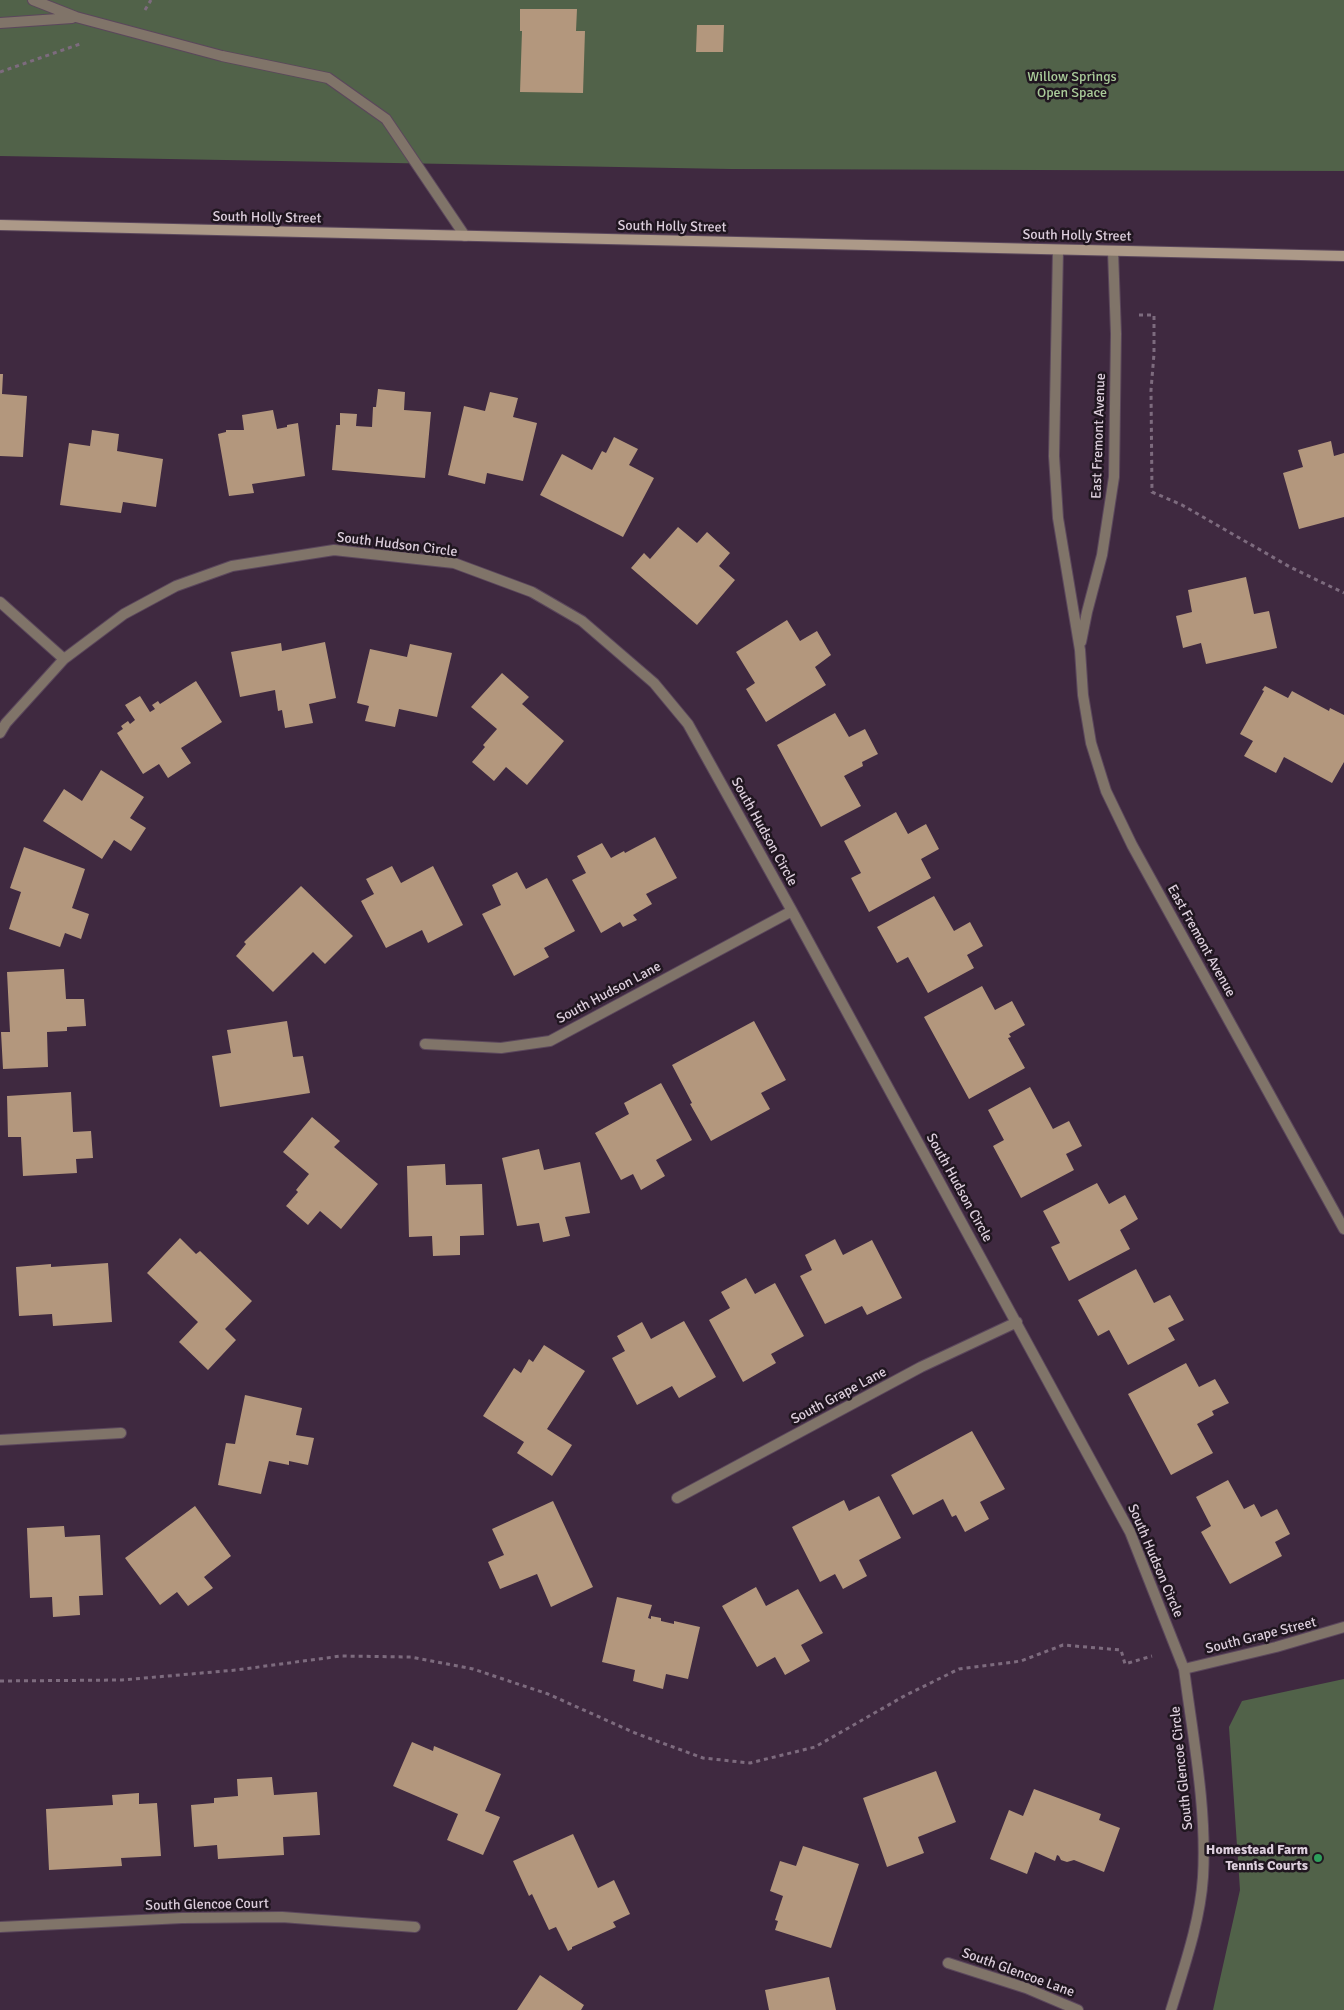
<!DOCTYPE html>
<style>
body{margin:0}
canvas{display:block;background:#3f2940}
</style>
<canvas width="1344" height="2010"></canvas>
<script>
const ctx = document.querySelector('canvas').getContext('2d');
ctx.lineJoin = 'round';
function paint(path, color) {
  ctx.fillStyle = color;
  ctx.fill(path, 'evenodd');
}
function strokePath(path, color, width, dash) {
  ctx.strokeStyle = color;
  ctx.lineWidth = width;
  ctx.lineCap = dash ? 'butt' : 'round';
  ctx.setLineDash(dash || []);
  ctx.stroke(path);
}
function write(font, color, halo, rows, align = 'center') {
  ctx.font = font + ' Signika,sans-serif';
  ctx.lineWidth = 5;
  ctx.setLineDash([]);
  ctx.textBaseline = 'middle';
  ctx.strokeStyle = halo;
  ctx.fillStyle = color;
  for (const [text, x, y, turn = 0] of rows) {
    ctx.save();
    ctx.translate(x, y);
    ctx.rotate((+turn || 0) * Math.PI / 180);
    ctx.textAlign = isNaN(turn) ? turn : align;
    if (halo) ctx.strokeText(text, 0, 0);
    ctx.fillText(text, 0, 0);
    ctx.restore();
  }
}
const green = new Path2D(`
 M0,0h1344v171l-613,-2 -731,-13z
 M1344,1679v331h-131l27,-120 -11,-163 13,-26z`);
const building = new Path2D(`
 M520,9h57l-1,22h9l-2,62 -63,-1 2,-61h-2z
 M697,25h27l-1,27h-27z
 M0,374h3l-1,20 25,2 -4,61 -23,-1z
 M378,389l27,3 -1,18 27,2 -6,66 -93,-8 4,-45h4v-12l17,1 -1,12 16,1 1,-20h3z
 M490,392l28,6 -5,19 24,6 -14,58 -36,-8 -2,11 -37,-9 16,-69 21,5z
 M273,410l4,19 10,-2v-2l11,-2 7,53 -53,8 2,9 -25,3 -11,-62 8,-2v-2h18l-2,-15z
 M92,430l27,4 -2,17 46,8 -7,48 -33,-5 -2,11 -61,-8 9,-62 21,3z
 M614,437l24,12 -9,16 25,13 -31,59 -83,-42 22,-41 30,16 10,-19 4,2z
 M1331,441l3,15 10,-3v64l-45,12 -16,-56 20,-6 -5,-17z
 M678,527l19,16 10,-11 23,21 -11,13 16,14 -38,45 -66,-57 13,-15 6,6z
 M1246,577l8,37 15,-3 8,37 -71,16 -5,-21 -18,5 -7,-32 16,-4 -4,-22z
 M787,620l13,21 17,-10 14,24 -16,12 11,18 -60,37 -20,-33 9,-6 -19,-31z
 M325,642l11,56 -27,6 4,19 -28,5 -3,-18 -4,1 -3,-21 -35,7 -9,-45 50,-9 1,8z
 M410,644l42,9 -15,64 -38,-8 -4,18 -30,-6 4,-15 -12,-3 13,-54 37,8z
 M502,673l27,24 -7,7 42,37 -37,44 -21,-18 -12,14 -22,-19 13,-15 -2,-2 14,-16 -26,-22z
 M196,681l26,41 -41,26 10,15 -23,15 -9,-14 -16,10 -26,-41 6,-4 -2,-3 7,-5 2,3 5,-4 -10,-15 15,-9 10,16 5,-3 -3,-4 6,-4 2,3z
 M1265,686l23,12 4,-7 37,20 1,-3 14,7v47l-12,21 -48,-26 -8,16 -32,-17 9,-15 -13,-7 24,-43 -2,-1z
 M835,713l14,24 16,-8 13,25 -16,8 1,4 -19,10 17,30 -40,21 -44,-82z
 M101,770l43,27 -14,21 16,10 -15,23 -17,-11 -12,19 -59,-38 21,-32 18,12z
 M896,812l12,22 18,-10 13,25 -18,10 10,19 -62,34 -18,-34 10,-5 -17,-32z
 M655,837l22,41 -31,16 6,10 -19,11 4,5 -14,7 -3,-5 -19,11 -29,-53 14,-7 -9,-17 25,-13 9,15 13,-7 1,2z
 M24,847l61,22 -13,39 17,6 -8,25 -16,-6 -5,14 -51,-18 12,-37 -11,-4z
 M392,866l9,17 32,-17 30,59 -35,18 -6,-13 -36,18 -25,-47 13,-7 -8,-15z
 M517,872l9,17 21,-11 28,53 -31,17 5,9 -35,19 -32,-62 19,-9 -9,-20z
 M301,886l52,50 -28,28 -12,-12 -40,40 -37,-36 10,-12 -2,-2z
 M934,896l20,35 16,-9 13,24 -16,9 7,13 -46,25 -20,-36 -11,6 -20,-36z
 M64,969l2,30h18l2,27 -19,1v4l-20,1 1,35 -45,2 -2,-37h9l-3,-60z
 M982,986l13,24 17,-9 13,24 -16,9 2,3 -3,1 17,30 -56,31 -45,-82z
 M287,1021l6,36 10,-1 7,37 -90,14 -8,-51 19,-3 -4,-23z
 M754,1021l32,59 -25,13 9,16 -59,32 -21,-37 2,-1 -20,-38z
 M661,1083l31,57 -36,20 9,16 -24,14 -8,-16 -12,6 -26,-47 34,-19 -5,-11z
 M1030,1087l23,42 16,-8 13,25 -16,8 8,16 -53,28 -28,-52 11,-6 -16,-30z
 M71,1092l2,40 18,-1 2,27 -17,1 1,14 -54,3 -2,-39h-13l-1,-41z
 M312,1117l28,24 -6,6 44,37 -37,45 -21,-18 -12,14 -22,-19 12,-14 -2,-2 13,-16 -26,-22z
 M539,1149l5,21 36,-8 10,51 -25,4 5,19 -27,6 -4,-19 -22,3 -15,-68z
 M445,1164l1,21 36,-1 2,51 -24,1v19l-27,1 -1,-20 -23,1 -2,-71z
 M1097,1183l12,21 16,-9 13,24 -18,11 10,19 -61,32 -18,-34 9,-4 -17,-32z
 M180,1238l16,16 4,-3 52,50 -27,28 11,11 -28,30 -29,-28 19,-20 -51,-49z
 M835,1239l8,16 29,-15 30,58 -35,17 -5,-9 -37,18 -25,-48 12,-6 -7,-15z
 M108,1263l4,59 -59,4 -1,-12 -33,2 -3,-49 35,-3v3z
 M1136,1269l18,34 16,-8 14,25 -16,8 7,12 -47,25 -19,-35 -11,6 -20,-36z
 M746,1278l9,16 20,-11 29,53 -33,18 5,9 -33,19 -34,-62 21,-12 -9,-16z
 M684,1321l32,56 -37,21 -7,-12 -35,19 -25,-47 13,-7 -8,-15 25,-14 9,17z
 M544,1345l41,26 -38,58 25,16 -20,31 -35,-23 7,-11 -41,-26 31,-48 7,5 8,-14 4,3z
 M1186,1363l13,24 16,-8 14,24 -17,8 2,4 -17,9 16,29 -42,22 -43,-81z
 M245,1395l57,13 -6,27 18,3 -6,27 -19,-4v4l-20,-4 -8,33 -43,-9 8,-42 9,1z
 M972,1431l33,58 -25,13 9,17 -24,13 -9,-17 -4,2 -9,-18 -30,16 -22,-40z
 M1228,1480l16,29 10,-5 7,13 16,-8 13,25 -15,8 7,14 -52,28 -29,-52 10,-6 -15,-29z
 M879,1496l22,42 -42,22 8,16 -24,13 -8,-15 -15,8 -28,-55 52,-27 5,11z
 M553,1501l40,86 -42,20 -14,-33 -37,15 -12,-27 16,-7 -12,-26z
 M195,1506l36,50 -27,21 9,11 -25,18 -11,-14 -17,13 -35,-47z
 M64,1526l1,11 35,-2 3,60 -24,1 1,19 -27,2 -1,-20 -22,1 -3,-70z
 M756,1587l10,19 32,-17 25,44 -22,12 9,16 -25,14 -10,-18 -18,10 -35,-61z
 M617,1597l35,8 -4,13 3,1v-3l10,2v3l13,3v-3l26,6 -12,52 -22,-5 -3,15 -30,-8 2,-11 -33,-8z
 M412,1742l21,9 1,-5 67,28 -16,37 15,6 -17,38 -36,-15 11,-26 -65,-28z
 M936,1771l20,51 -38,15 6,16 -37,14 -24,-69z
 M272,1777l2,18 43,-3 3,43 -37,2 1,18 -66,4 -1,-14 -23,2 -3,-42 23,-2v-5l24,-2 -1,-17z
 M1034,1789l67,25 -2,6 21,8 -16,44 -30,-12 -7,2 -6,-2 -2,-4 -2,-1 -2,6 -20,-9 -8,22 -37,-15 19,-49 14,6z
 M139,1793v11l18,-1 4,53 -40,2 1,8 -73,4 -3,-61 67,-4 -1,-10z
 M573,1834l25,54 16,-8 16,34 -17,8 3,5 -44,20v2l-4,2 -12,-24 -7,3 -17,-36 -3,2 -16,-35z
 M803,1846l56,18 -28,84 -56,-18 3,-9 -3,-1 8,-24 -13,-5 10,-30 16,5z
 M540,1975l44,30 -3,5h-64z
 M829,1977l7,33h-67l-4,-20z`);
const path = new Path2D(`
 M145,10l6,-10
 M0,72l80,-28
 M1139,315h15v39l-3,36 1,102 30,13 108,62 54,26
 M0,1681l122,-1 114,-10 105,-14 70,1 62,12 75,25 87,39 68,25 47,5 65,-16 91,-52 53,-26 62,-8 42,-16 58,5 4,14 27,-8`);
const lane = new Path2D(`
 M33,0l43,17 146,39 106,22 58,41 79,117
 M0,23l72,-5`);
const street = new Path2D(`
 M1058,250l-4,206 4,62 22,132 3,45 8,48 15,48 26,54 212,384
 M0,602l64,57
 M1081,642l6,-30 15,-57 12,-78 2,-143 -3,-83
 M0,733l6,-10 58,-64 60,-45 52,-28 56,-20 102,-16 120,13 78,29 50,29 72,62 34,41 104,187 338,621 54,137c9,69 23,139 19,208 -3,45 -19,90 -32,133
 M425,1044l76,4 49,-7 242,-130
 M0,1440l121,-7
 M677,1498l244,-131 96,-45
 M1184,1669l92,-22 68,-20
 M0,1927l182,-9 100,-1 133,10
 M948,1963l78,25 52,22`);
const secondary = new Path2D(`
 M0,225l1344,31`);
const markers = [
 [1318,1858,5,"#2e9e5b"]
];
const parkNames = [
 ["Willow Springs",1072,77],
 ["Open Space",1072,93]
];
const streetNames = [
 ["South Holly Street",267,218,1],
 ["South Holly Street",672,227,1],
 ["South Holly Street",1077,236,1],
 ["East Fremont Avenue",1099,436,-88],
 ["South Hudson Circle",397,545,7],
 ["South Hudson Circle",764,832,61],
 ["East Fremont Avenue",1201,941,61],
 ["South Hudson Lane",609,993,-28],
 ["South Hudson Circle",959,1188,61],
 ["South Grape Lane",839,1396,-28],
 ["South Hudson Circle",1155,1561,67],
 ["South Grape Street",1261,1636,-14],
 ["South Glencoe Circle",1182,1768,-96],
 ["South Glencoe Court",207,1905,-1],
 ["South Glencoe Lane",1018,1973,20]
];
const poiNames = [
 ["Homestead Farm",1308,1850],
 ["Tennis Courts",1308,1866]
];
paint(green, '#516249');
paint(building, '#b3977d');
strokePath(lane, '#5b475c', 12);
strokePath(street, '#5b475c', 12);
strokePath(secondary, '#5b475c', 12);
strokePath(path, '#7d6b7e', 3, [4, 4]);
strokePath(lane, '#807469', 10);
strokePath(street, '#807469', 10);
strokePath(secondary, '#ac9988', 10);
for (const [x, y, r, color] of markers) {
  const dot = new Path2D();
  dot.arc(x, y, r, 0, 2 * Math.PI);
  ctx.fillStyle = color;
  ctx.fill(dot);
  strokePath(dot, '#201620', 2);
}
write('14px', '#aacc9a', '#201620', parkNames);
write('14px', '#dccedc', '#201620', streetNames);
write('bold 14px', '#dccedc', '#201620', poiNames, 'right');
</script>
